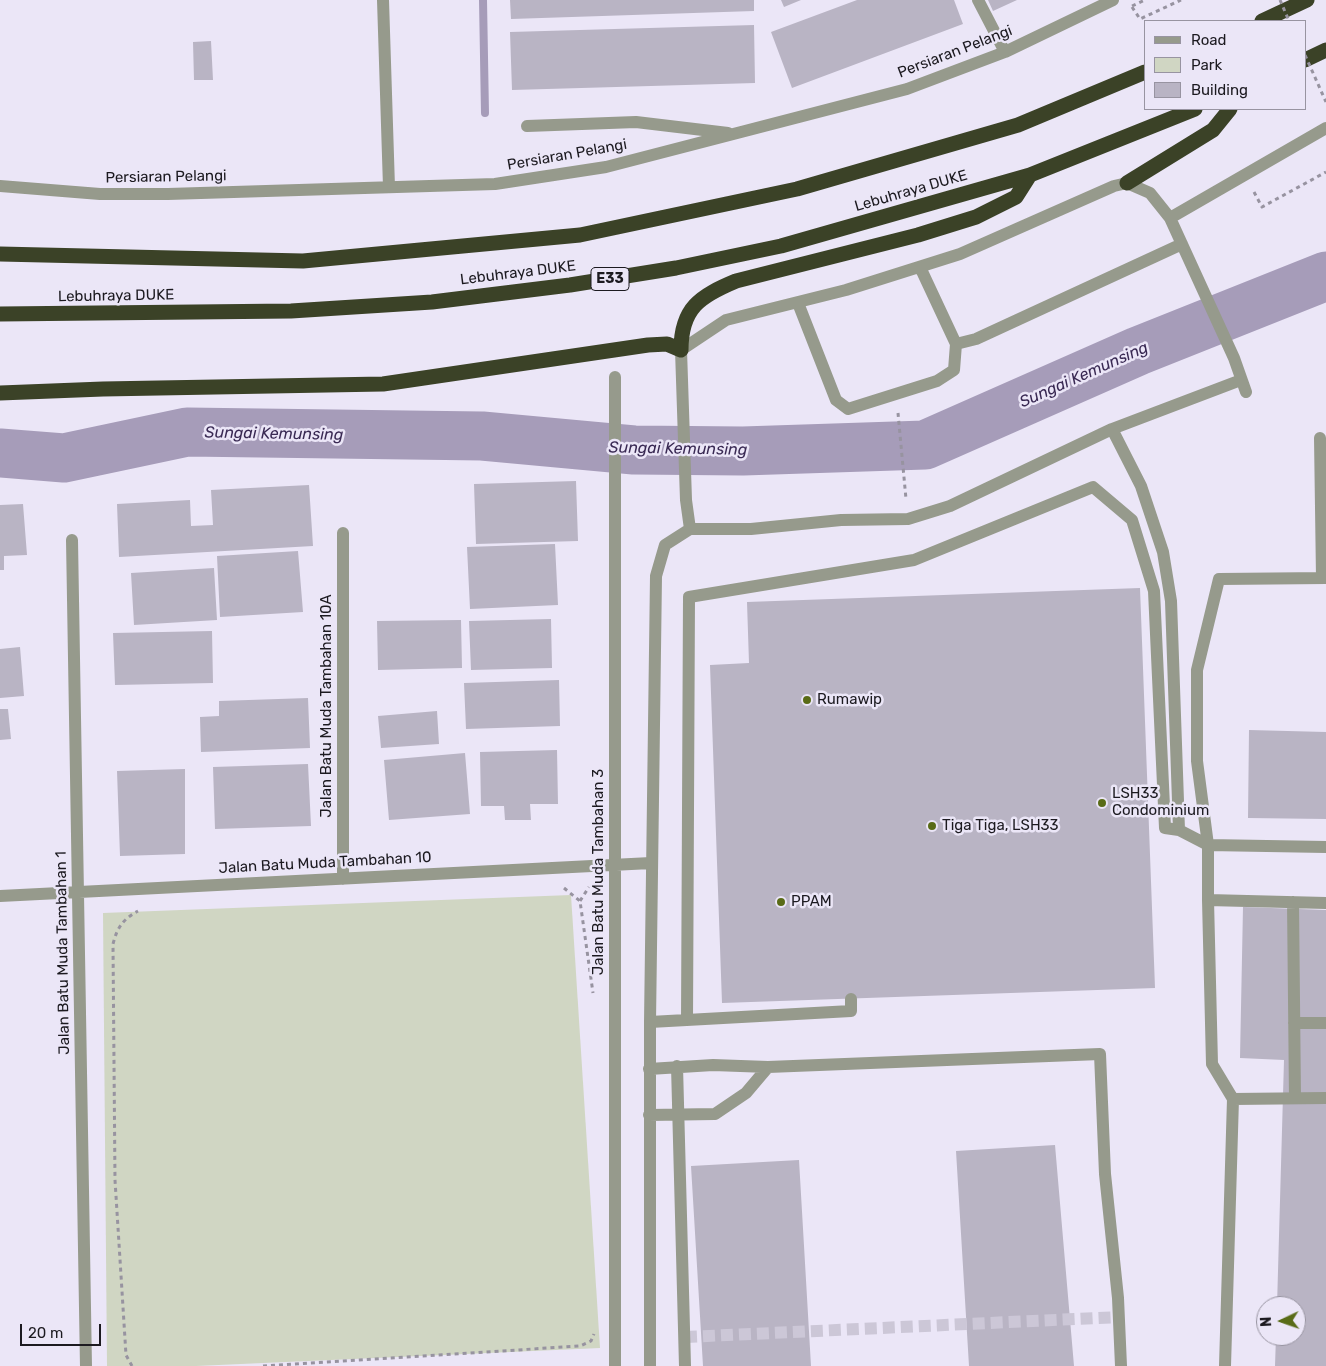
<!DOCTYPE html>
<style>
body{margin:0}
#map{position:relative;width:1326px;height:1366px;overflow:hidden;background:#ebe6f7;font-family:Rubik,sans-serif}
canvas{display:block}
.legend{position:absolute;left:1144px;top:20px;width:162px;height:90px;box-sizing:border-box;background:#ebe6f7;border:1px solid #9894a1;margin:0;padding:6px 9px;list-style:none;font-size:15px;color:#1c1a20}
.legend li{display:flex;align-items:center;gap:10px;height:25px}
.legend b{width:25px;border:1px solid #9894a1}
.north{position:absolute;left:1256px;top:1296px;width:50px;height:50px;box-sizing:border-box;background:#ebe6f7;border:1px solid #9894a1;border-radius:50%;rotate:267deg;font-size:14px;font-weight:700;line-height:20px;text-align:center;color:#1c1a20}
.north::after{content:'';display:block;margin:auto;width:18px;height:22px;background:#596b17;clip-path:polygon(50% 0,100% 100%,50% 72%,0 100%)}
.scale{position:absolute;left:20px;top:1324px;width:81px;height:22px;box-sizing:border-box;border:2px solid #1c1a20;border-top:0;padding-left:6px;font-size:15px;line-height:18px;white-space:nowrap;color:#1c1a20;-webkit-text-stroke:4px #ebe6f7;paint-order:stroke}
</style>
<div id="map">
<canvas width="1326" height="1366"></canvas>
<ul class="legend">
<li><b style="height:6px;background:#969a8c"></b>Road</li>
<li><b style="height:14px;background:#d0d6c3"></b>Park</li>
<li><b style="height:14px;background:#b9b4c4"></b>Building</li>
</ul>
<div class="north">N</div>
<div class="scale">20 m</div>
</div>
<script>
const ctx = document.querySelector('canvas').getContext('2d');
ctx.lineJoin = 'round';
function paint(path, color) {
  ctx.fillStyle = color;
  ctx.fill(path, 'evenodd');
}
function strokePath(path, color, width, dash) {
  ctx.strokeStyle = color;
  ctx.lineWidth = width;
  ctx.lineCap = dash ? 'butt' : 'round';
  ctx.setLineDash(dash || []);
  ctx.stroke(path);
}
function write(font, color, halo, rows, align = 'center') {
  ctx.font = font + ' Rubik,sans-serif';
  ctx.lineWidth = 5;
  ctx.setLineDash([]);
  ctx.textBaseline = 'middle';
  ctx.strokeStyle = halo;
  ctx.fillStyle = color;
  for (const [text, x, y, turn = 0] of rows) {
    ctx.save();
    ctx.translate(x, y);
    ctx.rotate((+turn || 0) * Math.PI / 180);
    ctx.textAlign = isNaN(turn) ? turn : align;
    if (halo) ctx.strokeText(text, 0, 0);
    ctx.fillText(text, 0, 0);
    ctx.restore();
  }
}
const green = new Path2D(`
 M571,895l29,453 -404,18h-89l-4,-453z`);
const stream = new Path2D(`
 M483,0l2,113`);
const river = new Path2D(`
 M0,453l64,5 123,-26 295,4 152,14 109,1 182,-6 213,-94 188,-75`);
const building = new Path2D(`
 M510,0h244v11l-243,8z
 M781,0h20l-17,7z
 M857,0h97l9,24 -171,64 -21,-56z
 M988,0h29l-24,11z
 M754,25l1,58 -243,7 -2,-58z
 M211,41l2,39h-19l-1,-38z
 M576,481l2,60 -102,3 -2,-60z
 M309,485l4,61 -194,11 -2,-53 73,-4 1,26 22,-1 -2,-35z
 M23,504l4,51 -23,1v14h-4v-65z
 M555,544l3,61 -88,4 -3,-62z
 M298,551l5,61 -83,5 -3,-61z
 M214,568l3,52 -83,5 -3,-52z
 M1140,588l15,400 -433,15 -12,-338 39,-2 -2,-61z
 M551,619l1,49 -81,2 -2,-49z
 M461,620l1,48 -84,2 -1,-49z
 M212,631l1,52 -98,2 -2,-52z
 M20,647l4,49 -24,2v-49z
 M559,680l1,46 -94,3 -2,-46z
 M308,698l2,50 -109,4 -1,-35 19,-1v-15z
 M0,709h8l3,30 -11,1z
 M437,711l2,33 -58,4 -3,-32z
 M1249,730l77,2v87l-78,-1z
 M557,750l1,54h-28l1,16h-26l-1,-14h-23l-1,-54z
 M465,753l5,61 -81,6 -5,-60z
 M308,764l3,62 -96,3 -2,-62z
 M185,769v85l-65,2 -3,-85z
 M1243,907l83,3v456h-51l1,-30h20v-30h-19l7,-246 -44,-2z
 M1055,1145l19,221h-105l-13,-215z
 M799,1160l12,206h-108l-12,-200z`);
const minorTunnel = new Path2D(`
 M685,1337l434,-20`);
const path = new Path2D(`
 M1132,6l13,-6
 M1132,7l8,12 41,-19
 M1254,192l8,15 64,-35
 M898,413l8,86
 M564,888l16,13 13,92
 M580,901l9,-14
 M132,1366l-6,-11 -11,-175 -2,-236c4,-16 10,-25 25,-33
 M263,1366l317,-20 11,-5 3,-7`);
const minor = new Path2D(`
 M383,0l6,187
 M978,0l27,52
 M527,126l109,-4 92,11
 M0,186l100,8h68l327,-10 111,-17 301,-78 98,-37 108,-52
 M1170,218l156,-90
 M920,267l36,77 20,-5 206,-95
 M798,303l38,97 12,9 89,-28 17,-11 2,-26
 M1112,429l29,57 22,66 8,49 8,229 29,15 118,2
 M1320,438l2,140
 M690,529h61l90,-9 67,-1 42,-13 162,-77 129,-49
 M72,540l14,826
 M343,879v-346
 M0,896l651,-33
 M1208,900v-55l-11,-84v-91l22,-91 107,-1
 M1293,902l2,196
 M687,1020l2,-423 225,-37 179,-73 39,33 22,71 11,237 14,2
 M650,1022l201,-11v-12
 M1294,1023h32
 M677,1066l8,300
 M649,1069l64,-4 55,2 332,-13 5,120 13,124 3,68
 M1233,1099l93,-1
 M649,1115l66,-1 31,-21 22,-26
 M615,1366v-989
 M650,1366v-344l6,-446 9,-31 25,-16 -4,-29 -5,-150 45,-30 120,-30 114,-36 154,-68 13,-3 23,10 20,25 64,140 12,34
 M1225,1366l8,-267 -21,-35 -4,-164 118,3`);
const highway = new Path2D(`
 M1262,21l45,-21
 M1305,60l21,-10
 M1127,183l86,-53 17,-21
 M0,254l303,7 277,-26 217,-46 221,-64 127,-53
 M0,314l291,-3 141,-9 138,-17 106,-17 105,-22 249,-71 165,-66
 M0,393l103,-4 280,-5 265,-39 19,-1 14,6c0,-42 19,-54 55,-69l182,-46 58,-18 40,-20 14,-22`);
const pathBridge = new Path2D(`
 M1280,0l9,21
 M1305,55l21,47`);
const markers = [
 [807,700,5,"#596b17"],
 [1102,803,5,"#596b17"],
 [932,826,5,"#596b17"],
 [781,902,5,"#596b17"]
];
const shields = [
 [610,279,38]
];
const shieldNames = [
 ["E33",610,279]
];
const streetNames = [
 ["Persiaran Pelangi",955,52,-21],
 ["Persiaran Pelangi",567,155,-10],
 ["Persiaran Pelangi",166,177,-1],
 ["Lebuhraya DUKE",911,191,-16],
 ["Lebuhraya DUKE",518,273,-7],
 ["Lebuhraya DUKE",116,296,-1],
 ["Jalan Batu Muda Tambahan 10A",327,706,-90],
 ["Jalan Batu Muda Tambahan 10",325,863,-3],
 ["Jalan Batu Muda Tambahan 3",599,872,-90],
 ["Jalan Batu Muda Tambahan 1",63,953,-91]
];
const poiNames = [
 ["Rumawip",817,700],
 ["LSH33",1112,794],
 ["Condominium",1112,811],
 ["Tiga Tiga, LSH33",942,826],
 ["PPAM",791,902]
];
const waterNames = [
 ["Sungai Kemunsing",1084,375,-24],
 ["Sungai Kemunsing",274,434,1],
 ["Sungai Kemunsing",678,449,1]
];
paint(green, '#d0d6c3');
strokePath(stream, '#a69cb9', 8);
strokePath(river, '#a69cb9', 49);
paint(building, '#b9b4c4');
strokePath(minorTunnel, '#ccc7d7', 12, [12, 6]);
strokePath(path, '#9793a0', 3, [4, 4]);
strokePath(minor, '#969a8c', 12);
strokePath(highway, '#3b4227', 15);
strokePath(pathBridge, '#9793a0', 3, [4, 4]);
for (const [x, y, r, color] of markers) {
  const dot = new Path2D();
  dot.arc(x, y, r, 0, 2 * Math.PI);
  ctx.fillStyle = color;
  ctx.fill(dot);
  strokePath(dot, '#ebe6f7', 2);
}
for (const [x, y, w] of shields) {
  const box = new Path2D();
  box.roundRect(x - w / 2, y - 11.5, w, 23, 4);
  ctx.fillStyle = '#ebe6f7';
  ctx.fill(box);
  strokePath(box, '#1c1a20', 1);
}
write('bold 14px', '#1c1a20', null, shieldNames);
write('15px', '#1c1a20', '#ebe6f7', streetNames);
write('15px', '#1c1a20', '#ebe6f7', poiNames, 'left');
write('italic 16px', '#392953', '#ebe6f7', waterNames);
</script>
